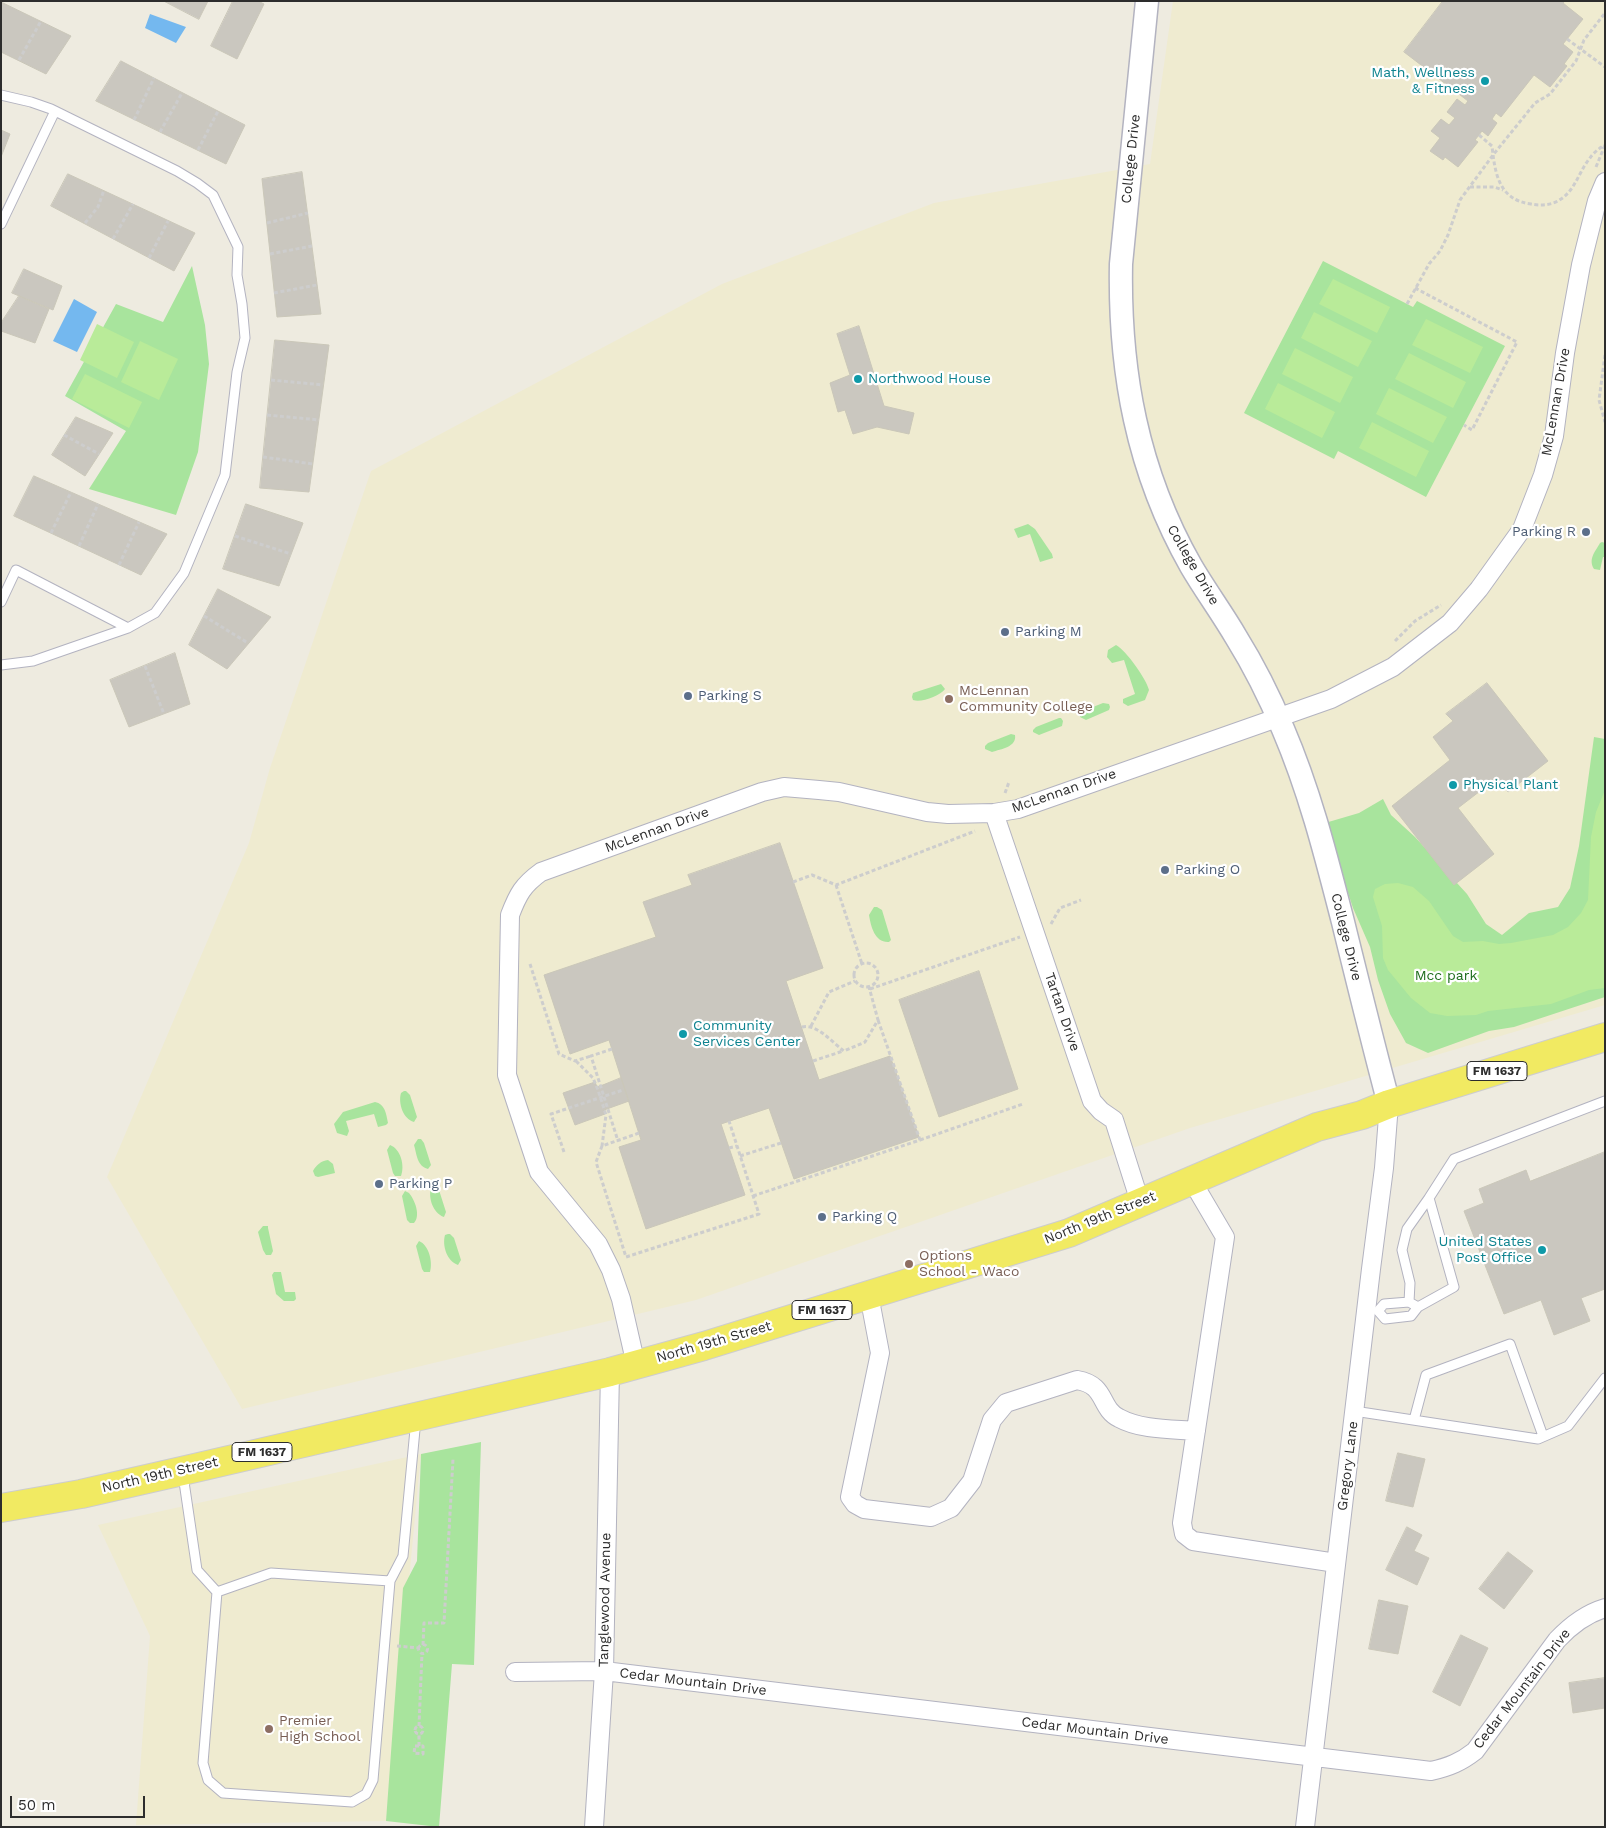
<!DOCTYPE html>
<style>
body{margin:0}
#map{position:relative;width:1606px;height:1828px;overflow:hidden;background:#eeebe0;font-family:"Work Sans",sans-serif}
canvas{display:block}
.frame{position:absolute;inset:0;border:2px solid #2d2d2d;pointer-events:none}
.scale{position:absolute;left:10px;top:1796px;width:135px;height:22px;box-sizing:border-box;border:2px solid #2d2d2d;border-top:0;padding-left:6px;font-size:15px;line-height:18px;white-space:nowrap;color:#2d2d2d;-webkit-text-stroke:4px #fff;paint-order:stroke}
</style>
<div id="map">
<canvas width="1606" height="1828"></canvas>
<div class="frame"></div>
<div class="scale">50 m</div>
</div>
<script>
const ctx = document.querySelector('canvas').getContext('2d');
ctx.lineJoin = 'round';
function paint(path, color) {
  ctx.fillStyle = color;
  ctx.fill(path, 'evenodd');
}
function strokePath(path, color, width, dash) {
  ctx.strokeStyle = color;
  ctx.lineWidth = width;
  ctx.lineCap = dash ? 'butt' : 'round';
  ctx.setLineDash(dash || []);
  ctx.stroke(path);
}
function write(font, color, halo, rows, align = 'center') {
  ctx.font = font + ' "Work Sans",sans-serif';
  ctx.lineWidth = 4.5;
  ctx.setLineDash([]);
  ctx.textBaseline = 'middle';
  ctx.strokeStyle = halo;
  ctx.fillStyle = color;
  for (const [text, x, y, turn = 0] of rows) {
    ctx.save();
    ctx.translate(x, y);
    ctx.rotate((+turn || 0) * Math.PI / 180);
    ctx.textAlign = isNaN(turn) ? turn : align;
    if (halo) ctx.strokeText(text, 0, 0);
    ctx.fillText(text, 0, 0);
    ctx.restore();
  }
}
const education = new Path2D(`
 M1173,1h432v1004l-415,123 -494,172 -454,109 -135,-232 142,-334 21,-75 101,-297 351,-187 212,-81 216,-39z
 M421,1454l-35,367 -250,4 14,-189 -52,-111z`);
const green = new Path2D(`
 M1323,261l90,46 4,-6 88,45 -79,151 -88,-46 -4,8 -90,-46z
 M192,266l13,59 4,39 -11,88 -22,63 -87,-26 37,-58 -61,-35 51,-92 47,18z
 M1028,524l7,5 17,25 1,4 -13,4 -10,-28 -12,4 -4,-9z
 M1602,542l3,1v14h-2l-3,13 -6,-1c-6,-10 1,-17 6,-26z
 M1116,645c10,5 31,35 33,45l-4,10 -17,6 -5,-3v-4l12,-5 -11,-34 -12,3 -5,-6 1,-7z
 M941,684l4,5c-5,7 -24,14 -32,11l-1,-3 1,-4z
 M1103,703l6,1 1,3 -1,3 -23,10 -6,-3v-3l3,-3z
 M1059,718h2l2,3 -1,5 -23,9 -6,-3v-2l3,-3z
 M1011,734l4,1c2,12 -14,14 -23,17l-7,-3v-3l3,-3z
 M1594,737l11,2v258l-91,30 -25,4 -61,22 -22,-10 -16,-29 -12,-34 -8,-33 -17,-39 -28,-85 34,-10 24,-14 8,16 24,22 52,57 19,30 16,11 27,-22 29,-6 12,-19 9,-42z
 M874,907h3l5,3 9,30 -2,2c-14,1 -18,-15 -20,-27z
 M404,1091h2l4,4 7,22 -3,5c-11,-3 -16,-19 -13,-29z
 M375,1102c10,2 11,11 13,21l-2,2 -8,2 -4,-13 -28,7 3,10 -2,5 -10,-3 -3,-9 9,-12z
 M418,1139h3l3,4 7,22 -3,4c-11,-3 -11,-14 -14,-24z
 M390,1145c11,4 15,21 11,31h-6l-2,-3 -6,-23z
 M328,1160l5,4 2,9 -17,4 -3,-1 -2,-5c3,-6 8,-10 15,-11z
 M433,1186h3l3,4 7,22 -2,5c-11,-4 -16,-19 -13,-29z
 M405,1191l4,2c6,7 12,23 5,30h-4l-3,-3 -5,-24z
 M263,1226h5v2l5,23 -2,4h-5l-3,-5 -5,-18z
 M448,1234h2l4,4 7,22 -3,5c-11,-4 -16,-19 -13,-30z
 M419,1241c10,4 14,21 11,31h-6l-2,-3 -6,-23z
 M274,1272h7l4,20h10l1,7 -2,2h-10l-8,-7 -4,-19z
 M481,1442l-7,223 -22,-1 -13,163 -53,-6 17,-233 14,-27 4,-107z`);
const pitch = new Path2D(`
 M1333,279l57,28 -13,26 -58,-29z
 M1314,312l58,29 -14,26 -57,-29z
 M1426,319l57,28 -13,26 -58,-28z
 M97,324l37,18 -17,36 -37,-18z
 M140,341l38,18 -19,41 -38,-18z
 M1295,348l58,29 -13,26 -58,-29z
 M1409,353l57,29 -13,26 -58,-29z
 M85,374l57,28 -13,26 -57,-29z
 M1278,383l57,29 -13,26 -57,-29z
 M1389,388l58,29 -14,26 -57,-29z
 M1372,422l57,29 -13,26 -57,-29z
 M1605,790v198l-16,2 -38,14 -63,7 -12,4 -29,1 -17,-3 -19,-15 -23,-28 -5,-12 -1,-32 -9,-29 2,-8 10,-5 13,-1 15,4 16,14 24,35 10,6 20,-1 16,3 12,-1 42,-8 15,-8 13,-14 7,-13 3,-63 5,-25z`);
const water = new Path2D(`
 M150,14l36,13 -10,16 -31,-15z
 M74,299l23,13 -20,40 -24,-11z`);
const building = new Path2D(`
 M164,1h44l-9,18z
 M233,1h25l6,3 -27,55 -26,-13z
 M1443,1h122l-2,2 20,16 -20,25 10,8 -9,12 3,2 -17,21 -16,-12 -33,42 -5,-4 -4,6 5,4 -9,13 -6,-5 -7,9 3,2 -20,25 -13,-10 -2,3 -13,-9 10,-13 -9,-7 10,-12 8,6 6,-7 -8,-6 10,-13 8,6 3,-4 -64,-49z
 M1,2l70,34 -25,38 -45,-22z
 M121,61l124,64 -19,39 -130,-63z
 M1,130l9,4 -9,23z
 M302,172l19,142 -44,3 -15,-138z
 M68,174l127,59 -21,38 -123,-65z
 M24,269l38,17 -9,24 -41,-17z
 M19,296l30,13 -14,34 -34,-12v-8z
 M859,326l25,80 30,7 -5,21 -32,-7 -24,7 -8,-24 -7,2 -8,-29 20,-8 -13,-41z
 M275,340l54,5 -20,147 -49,-4z
 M76,417l37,16 -28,43 -33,-21z
 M34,476l133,58 -26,41 -127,-59z
 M246,504l57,19 -24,63 -56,-17z
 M218,589l53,28 -44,52 -38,-24z
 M175,653l15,51 -61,23 -19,-47z
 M1487,683l61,78 -40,31 -11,-14 -39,30 36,46 -40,31 -62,-79 58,-46 -17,-23 20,-16 -7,-7z
 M780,843l43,125 -37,13 33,99 71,-24 29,81 -125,42 -25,-71 -48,16 24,71 -99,34 -27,-82 22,-7 -32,-100 -39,14 -26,-79 112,-38 -13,-35 49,-17 -4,-10z
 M979,971l39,118 -79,28 -40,-117z
 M621,1078l8,23 -25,9 1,4 -30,11 -12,-32 32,-11 2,5z
 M1605,1152v137l-24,9 9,23 -36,14 -13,-35 -37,14 -40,-103 20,-8 -5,-14 47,-19 4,11z
 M1398,1453l27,6 -12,48 -27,-6z
 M1407,1527l15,8 -8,16 15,7 -12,27 -31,-15z
 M1508,1552l25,19 -29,38 -25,-20z
 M1379,1600l29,6 -10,48 -29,-5z
 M1461,1635l27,13 -28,58 -27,-14z
 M1605,1678v30l-32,5 -4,-30z`);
const path = new Path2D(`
 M19,60l22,-39
 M134,120l20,-42
 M160,132l22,-39
 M1479,135l13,11c3,28 7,54 39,58 10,2 22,1 30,-5 15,-10 18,-28 29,-41 3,-5 9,-9 14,-13
 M198,150l20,-39
 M1596,167l9,-22
 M1470,187h24l9,3
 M85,223l13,-16 6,-17
 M267,223l41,-10
 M113,239l20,-35
 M270,254l42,-8
 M149,258l19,-37
 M1415,288l102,54 -45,88 -8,-5
 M274,293l43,-8
 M1407,304l22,-40 11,-13 8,-16 12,-35 33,-45 42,-52 15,-9 26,-33 8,-21 21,-27
 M1605,355l-6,45 6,22
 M271,380l52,5
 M267,415l52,5
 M64,435l35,19
 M263,457l50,7
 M51,533l20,-41
 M235,536l56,18
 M79,546l19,-42
 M119,565l20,-43
 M204,616l44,27
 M1395,641l20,-20 26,-16
 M145,666l19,48
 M1005,793l4,-11
 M793,882l19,-7 24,10 139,-54
 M836,885l26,79
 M1051,924l9,-16 21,-8
 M854 975a12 12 0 1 1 24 0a12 12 0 1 1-24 0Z
 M530,964l29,90 16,7 16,-5
 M870,989l150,-52
 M811,1026l18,-34 26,-11
 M802,1027c14,-4 30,15 42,24l21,-9 13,-22 -9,-33
 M612,1049l-21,7 27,85
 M576,1061l17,17 5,12 8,25 -4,31
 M813,1061l30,-10
 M639,1133l-37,13 -6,16 30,95 133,-43 -30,-93
 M920,1140l103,-36
 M729,1148l8,-2
 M564,1152l-13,-38 72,-24
 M740,1156l41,-13
 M753,1196l167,-56 -42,-120
 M418.5 1649a4.5 4.5 0 1 1 9 0a4.5 4.5 0 1 1-9 0Z
 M423,1645l1,-22h20l9,-164
 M397,1646l22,2
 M419,1726l3,-73
 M415 1730a4 4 0 1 1 8 0a4 4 0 1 1-8 0Z
 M415,1746h8v8l-9,-1z
 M419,1746v-12`);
const service = new Path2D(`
 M1,95l30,7 20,7 126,62 20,12 16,12 25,52 -1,28 5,29 3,34 -8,34 -12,103 -41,98 -29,40 -27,15 -95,33 -32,4
 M1,224l54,-113
 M1,602l15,-32 112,58
 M1409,1302l1,-19 -8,-33 5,-21 22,-31
 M1418,1307l-9,-5 -25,2 -6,7 7,8 26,-3 7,-9 36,-20 -25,-89 25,-39 151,-58
 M1354,1411l184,28 30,-13 37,-48
 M1414,1420l12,-45 84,-31 33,92
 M183,1475l14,95 20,22 -14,171 5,17 15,13 129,9 14,-8 7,-14 17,-199 13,-25 13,-137
 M217,1592l54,-19 119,8`);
const minor = new Path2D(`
 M994,813l98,288 9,10 13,9 26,82
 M1192,1181l33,56 -43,286 2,11 9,7 143,22
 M869,1295l11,58 -30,144 5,7 9,5 67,8 20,-9 21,-27 20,-61 14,-17 71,-23c30,5 22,28 42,38 22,12 52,11 77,13
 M636,1365l-15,-66 -10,-29 -13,-26 -59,-72 -32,-97 3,-160c8,-21 13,-30 31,-43l221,-80 22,-5 35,3 20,2 88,20 21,2 46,-1 24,-4 313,-110 62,-32 57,-44 29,-34 43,-60 21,-54 11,-39 11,-83 16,-88 16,-64 8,-19
 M515,1672l89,-1 827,100c18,-4 30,-9 44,-20l82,-111c14,-15 28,-26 48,-32
 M594,1827l10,-156 6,-299
 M1305,1827l66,-558 13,-101 5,-64`);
const tertiary = new Path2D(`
 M1147,1l-26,263c-2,107 16,207 70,302 14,24 31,47 45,71 18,29 34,61 47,92 27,63 43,127 60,193 15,61 30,122 46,182`);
const primary = new Path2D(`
 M1,1508l80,-14 101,-23 428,-99 94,-26 365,-113 248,-106 45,-12 27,-11 216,-67`);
const pathBridge = new Path2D(`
 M1567,39l38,28`);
const markers = [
 [1485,81,5,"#0f9aa8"],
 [858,379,5,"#0f9aa8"],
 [1586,532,5,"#5c6f8a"],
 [1005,632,5,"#5c6f8a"],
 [688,696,5,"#5c6f8a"],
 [949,699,5,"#8d6e63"],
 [1453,785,5,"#0f9aa8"],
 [1165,870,5,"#5c6f8a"],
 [683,1034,5,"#0f9aa8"],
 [379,1184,5,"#5c6f8a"],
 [822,1217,5,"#5c6f8a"],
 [1542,1250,5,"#0f9aa8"],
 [909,1264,5,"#8d6e63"],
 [269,1729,5,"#8d6e63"]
];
const shields = [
 [1497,1071,60],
 [822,1310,60],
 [262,1452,60]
];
const shieldNames = [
 ["FM 1637",1497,1071],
 ["FM 1637",822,1310],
 ["FM 1637",262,1452]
];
const cultureNames = [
 ["Math, Wellness",1475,73,"right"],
 ["& Fitness",1475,89,"right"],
 ["Northwood House",868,379],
 ["Physical Plant",1463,785],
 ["Community",693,1026],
 ["Services Center",693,1042],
 ["United States",1532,1242,"right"],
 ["Post Office",1532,1258,"right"]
];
const streetNames = [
 ["College Drive",1131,159,-84],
 ["McLennan Drive",1556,402,-80],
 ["College Drive",1193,565,60],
 ["McLennan Drive",1064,791,-19],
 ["McLennan Drive",657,830,-20],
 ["College Drive",1346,937,76],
 ["Tartan Drive",1062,1012,71],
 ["North 19th Street",1100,1218,-22],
 ["North 19th Street",714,1342,-16],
 ["Gregory Lane",1348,1466,-83],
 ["North 19th Street",160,1475,-13],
 ["Tanglewood Avenue",605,1600,-89],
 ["Cedar Mountain Drive",693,1682,7],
 ["Cedar Mountain Drive",1522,1689,-52],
 ["Cedar Mountain Drive",1095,1731,7]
];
const serviceNames = [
 ["Parking R",1576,532,"right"],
 ["Parking M",1015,632],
 ["Parking S",698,696],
 ["Parking O",1175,870],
 ["Parking P",389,1184],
 ["Parking Q",832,1217]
];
const educationNames = [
 ["McLennan",959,691],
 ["Community College",959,707],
 ["Options",919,1256],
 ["School - Waco",919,1272],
 ["Premier",279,1721],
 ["High School",279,1737]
];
const parkNames = [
 ["Mcc park",1446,976]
];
paint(education, '#efebd0');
paint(green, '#a8e49d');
paint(pitch, '#b9eb99');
paint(water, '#74b8ef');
paint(building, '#cac7bf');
strokePath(building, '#cac7b9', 1);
strokePath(service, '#b3b3c0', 11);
strokePath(minor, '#b3b3c0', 20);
strokePath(tertiary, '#b3b3c0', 25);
strokePath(primary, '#cdcdcd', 30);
strokePath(path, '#cdcdcd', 3, [4, 2.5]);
strokePath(service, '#fff', 9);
strokePath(minor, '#fff', 18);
strokePath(tertiary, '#fff', 22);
strokePath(primary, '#f1ea62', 28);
strokePath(pathBridge, '#cdcdcd', 3, [4, 2.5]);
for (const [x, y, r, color] of markers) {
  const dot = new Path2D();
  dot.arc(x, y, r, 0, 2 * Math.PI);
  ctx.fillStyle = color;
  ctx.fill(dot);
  strokePath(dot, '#fff', 2);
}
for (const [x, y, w] of shields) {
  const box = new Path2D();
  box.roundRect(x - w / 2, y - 9.5, w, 19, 4);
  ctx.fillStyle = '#fff';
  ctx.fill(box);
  strokePath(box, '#2d2d2d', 1);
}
write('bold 12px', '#2d2d2d', null, shieldNames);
write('14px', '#0d838f', '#fff', cultureNames, 'left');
write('14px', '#2d2d2d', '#fff', streetNames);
write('14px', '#4e5e75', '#fff', serviceNames, 'left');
write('14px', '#785e54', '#fff', educationNames, 'left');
write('14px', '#1d6c1b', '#fff', parkNames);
</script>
